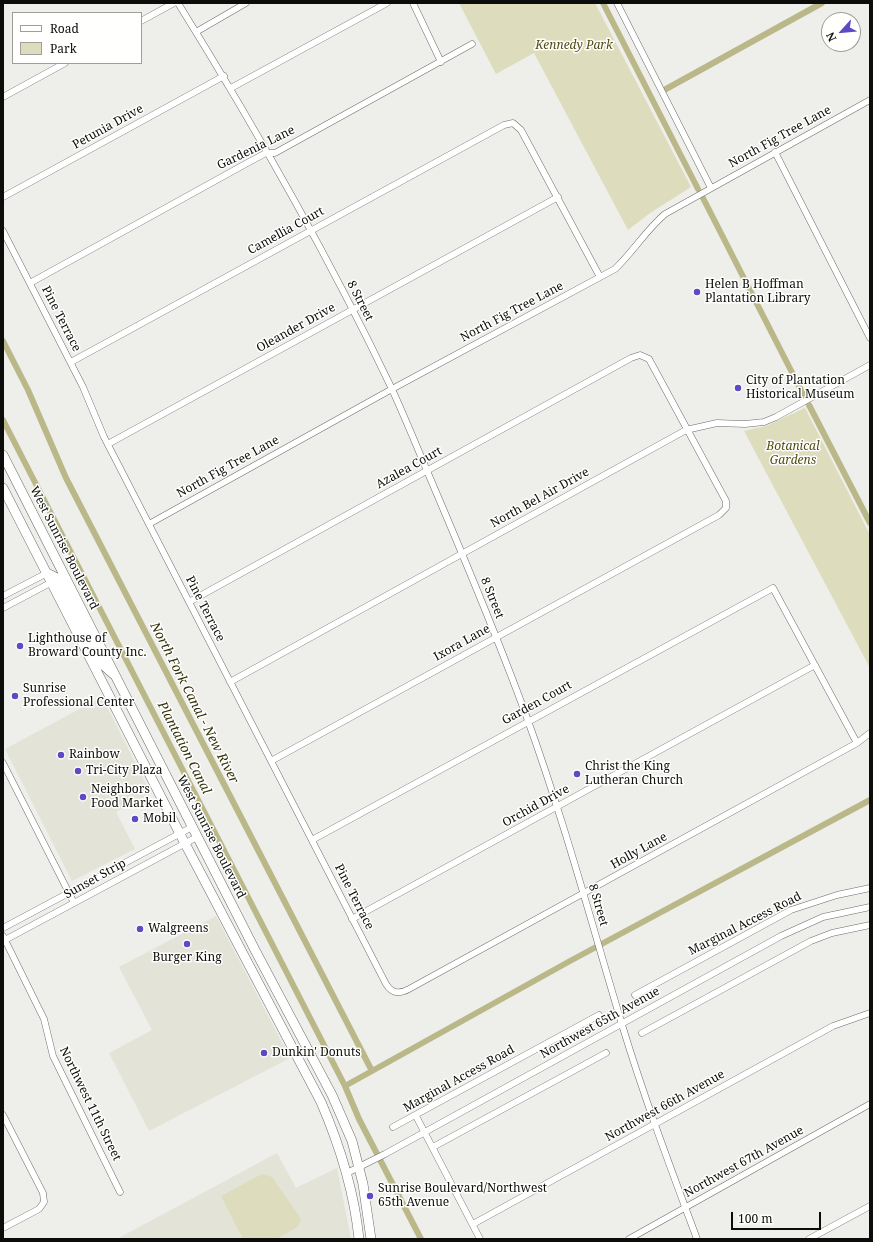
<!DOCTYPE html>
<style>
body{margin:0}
#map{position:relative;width:873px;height:1242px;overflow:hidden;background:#eeeeea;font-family:"Noto Serif",serif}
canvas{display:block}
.frame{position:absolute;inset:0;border:4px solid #0c0c0b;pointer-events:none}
.legend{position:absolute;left:12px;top:12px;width:130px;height:52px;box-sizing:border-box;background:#fffffe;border:1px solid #9e9e9d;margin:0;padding:5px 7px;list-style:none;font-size:12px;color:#0c0c0b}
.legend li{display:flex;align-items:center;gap:8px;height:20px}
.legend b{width:20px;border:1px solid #9e9e9d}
.north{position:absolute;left:821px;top:12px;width:40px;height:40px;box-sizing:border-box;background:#fffffe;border:1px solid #9e9e9d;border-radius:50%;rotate:243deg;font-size:11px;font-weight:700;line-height:16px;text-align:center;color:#0c0c0b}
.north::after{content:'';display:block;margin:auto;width:14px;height:18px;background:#5e4bc3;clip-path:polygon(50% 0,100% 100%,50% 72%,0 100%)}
.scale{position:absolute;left:731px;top:1212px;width:90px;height:18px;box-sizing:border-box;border:2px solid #0c0c0b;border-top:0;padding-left:5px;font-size:12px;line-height:14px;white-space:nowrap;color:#0c0c0b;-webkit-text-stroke:3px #fffffe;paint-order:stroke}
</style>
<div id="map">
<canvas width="873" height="1242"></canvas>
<div class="frame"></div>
<ul class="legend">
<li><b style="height:5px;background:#fff"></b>Road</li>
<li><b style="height:11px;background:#dddcbd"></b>Park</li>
</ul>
<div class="north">N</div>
<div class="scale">100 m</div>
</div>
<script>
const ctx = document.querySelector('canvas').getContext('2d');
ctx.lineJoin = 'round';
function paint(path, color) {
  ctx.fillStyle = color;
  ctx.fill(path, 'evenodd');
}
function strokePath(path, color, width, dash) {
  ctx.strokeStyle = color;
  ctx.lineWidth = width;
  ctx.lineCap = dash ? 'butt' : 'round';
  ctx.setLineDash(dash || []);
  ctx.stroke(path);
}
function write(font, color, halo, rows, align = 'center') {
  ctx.font = font + ' "Noto Serif",serif';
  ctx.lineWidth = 3;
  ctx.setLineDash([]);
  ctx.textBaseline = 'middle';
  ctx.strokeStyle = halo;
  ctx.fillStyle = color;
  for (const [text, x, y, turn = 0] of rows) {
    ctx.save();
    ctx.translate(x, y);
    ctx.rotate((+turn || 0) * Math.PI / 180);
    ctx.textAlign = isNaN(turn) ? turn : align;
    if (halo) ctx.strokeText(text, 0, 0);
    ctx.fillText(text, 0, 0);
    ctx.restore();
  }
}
const built = new Path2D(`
 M102,697l49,97 -35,18 19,37 -63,32 -67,-132z
 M216,916l74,142 -141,73 -40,-78 43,-23 -33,-63z
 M277,1153l19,35 41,-20 14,71h-234z`);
const green = new Path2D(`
 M459,3h136l96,184 -41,26 -22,17 -94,-177 -38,21z
 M805,408l65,127v133l-126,-237 22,-5z
 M262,1174l10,3 29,42 -3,8 -22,12h-33l-22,-43z`);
const canal = new Path2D(`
 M603,3l95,186
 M666,89l156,-86
 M703,198l101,198
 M3,341l25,49 38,88 306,593
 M809,405l61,118
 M3,420l342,666 14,33 62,120
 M345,1086l225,-125 300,-161`);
const minor = new Path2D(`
 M178,3c77,124 150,252 213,384 17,37 32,75 48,112 31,73 61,145 88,219 37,102 65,207 96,310 22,72 48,141 74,211
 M413,3l28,59
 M617,3l94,185
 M141,21l33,-18
 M196,32l50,-29
 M231,88l156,-85
 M3,97l62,-34
 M775,152l95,186
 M3,197l221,-121
 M3,231l80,156 21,50 282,547c6,10 14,10 23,5l448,-246 13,-10
 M30,283l219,-121 17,-9h9l197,-109
 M71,362l433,-237 9,-2 8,7 79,147
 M108,444l450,-247
 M149,524l243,-135 223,-120c18,-17 31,-39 50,-55l205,-114
 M3,596l44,-23
 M189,602l442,-244 9,-3 9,4 77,142v7l-7,7 -448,246
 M3,608l49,-26
 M230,682l456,-252 31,-7 28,1 19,-2 12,-5 94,-52
 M3,763l71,140
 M312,840l461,-252 84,155
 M352,919l463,-254
 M3,928l189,-101
 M3,936l41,83 9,37 67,136
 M3,941l194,-104
 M635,995l156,-85 46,-15 33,-7
 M642,1033l169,-92 21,-8 38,-8
 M3,1115l40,78 1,9 -5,7 -36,19
 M416,1116l64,123
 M393,1127l206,-112
 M433,1147l173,-94
 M347,1173l38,-19 396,-218 42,-19 47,-10
 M473,1224l360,-198 37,-13
 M629,1239l241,-135
 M809,1239l61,-33`);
const highway = new Path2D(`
 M3,455l252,495 77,145 20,46 11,43 8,55
 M3,488l177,346 141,268c19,44 33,88 38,137
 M47,573l10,5 46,87 10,9`);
const markers = [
 [697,292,4,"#5e4bc3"],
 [738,388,4,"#5e4bc3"],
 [20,646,4,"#5e4bc3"],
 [15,696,4,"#5e4bc3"],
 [61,755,4,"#5e4bc3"],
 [78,771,4,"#5e4bc3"],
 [577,774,4,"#5e4bc3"],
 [83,797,4,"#5e4bc3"],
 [135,819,4,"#5e4bc3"],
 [140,929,4,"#5e4bc3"],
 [187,944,4,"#5e4bc3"],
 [264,1053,4,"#5e4bc3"],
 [370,1196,4,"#5e4bc3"]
];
const parkNames = [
 ["Kennedy Park",574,46],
 ["Botanical",793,447],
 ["Gardens",793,461]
];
const streetNames = [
 ["Petunia Drive",108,127,-29],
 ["North Fig Tree Lane",780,137,-29],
 ["Gardenia Lane",256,148,-26],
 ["Camellia Court",286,231,-29],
 ["8 Street",360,301,63],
 ["North Fig Tree Lane",512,312,-28],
 ["Pine Terrace",61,319,63],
 ["Oleander Drive",296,328,-29],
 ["North Fig Tree Lane",228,467,-29],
 ["Azalea Court",409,468,-29],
 ["North Bel Air Drive",540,498,-29],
 ["West Sunrise Boulevard",64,548,63],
 ["8 Street",492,598,68],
 ["Pine Terrace",205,609,63],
 ["Ixora Lane",462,643,-29],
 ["Garden Court",537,703,-29],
 ["Orchid Drive",536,806,-29],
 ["West Sunrise Boulevard",211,837,63],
 ["Holly Lane",639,851,-29],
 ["Sunset Strip",95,879,-29],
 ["Pine Terrace",354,897,63],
 ["8 Street",598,905,74],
 ["Marginal Access Road",745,924,-27],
 ["Northwest 65th Avenue",600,1023,-29],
 ["Marginal Access Road",459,1079,-29],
 ["Northwest 11th Street",90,1104,64],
 ["Northwest 66th Avenue",665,1106,-29],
 ["Northwest 67th Avenue",744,1162,-29]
];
const poiNames = [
 ["Helen B Hoffman",705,285],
 ["Plantation Library",705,299],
 ["City of Plantation",746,381],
 ["Historical Museum",746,395],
 ["Lighthouse of",28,639],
 ["Broward County Inc.",28,653],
 ["Sunrise",23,689],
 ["Professional Center",23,703],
 ["Rainbow",69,755],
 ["Christ the King",585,767],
 ["Lutheran Church",585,781],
 ["Tri-City Plaza",86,771],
 ["Neighbors",91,790],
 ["Food Market",91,804],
 ["Mobil",143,819],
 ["Walgreens",148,929],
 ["Burger King",187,958,"center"],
 ["Dunkin' Donuts",272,1053],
 ["Sunrise Boulevard/Northwest",378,1189],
 ["65th Avenue",378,1203]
];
const waterNames = [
 ["North Fork Canal - New River",194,703,63],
 ["Plantation Canal",184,748,63]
];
paint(built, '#e3e3d7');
paint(green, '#dddcbd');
strokePath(canal, '#bab888', 6);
strokePath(minor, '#6c6c68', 7);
strokePath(highway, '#6c6c68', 10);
strokePath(minor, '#fff', 6);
strokePath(highway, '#fff', 9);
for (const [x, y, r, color] of markers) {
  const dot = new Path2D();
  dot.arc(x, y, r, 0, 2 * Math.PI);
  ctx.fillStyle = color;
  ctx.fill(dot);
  strokePath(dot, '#fffffe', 1.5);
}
write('italic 12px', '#504c14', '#fffffe', parkNames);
write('12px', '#0c0c0b', '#fffffe', streetNames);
write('12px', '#0c0c0b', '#fffffe', poiNames, 'left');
write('italic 13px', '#343109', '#fffffe', waterNames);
</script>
